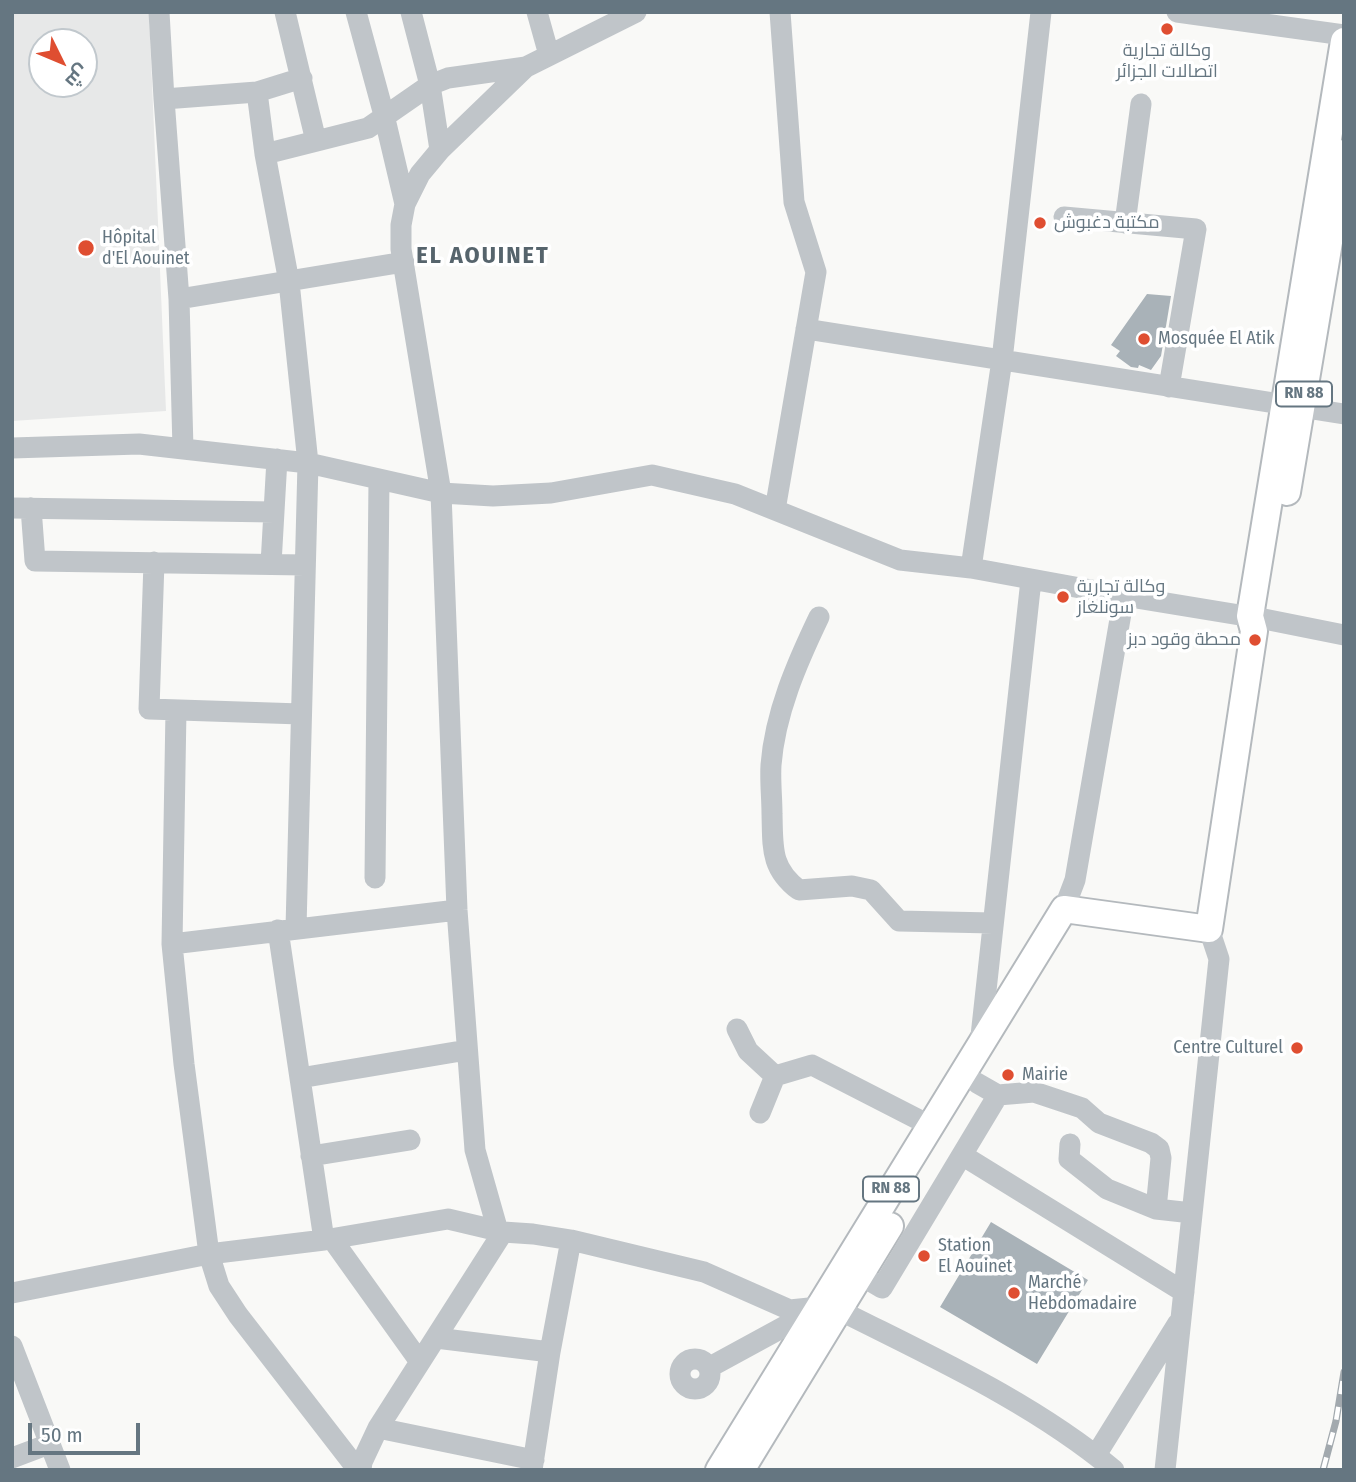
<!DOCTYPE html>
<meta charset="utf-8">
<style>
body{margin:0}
#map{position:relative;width:1356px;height:1482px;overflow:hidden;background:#f9f9f7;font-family:"Fira Sans Condensed",Cairo,sans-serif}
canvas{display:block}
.frame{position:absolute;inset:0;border:14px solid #657681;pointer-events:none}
.north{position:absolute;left:28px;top:28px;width:70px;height:70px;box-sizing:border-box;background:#fff;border:2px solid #c1c8cd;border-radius:50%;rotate:133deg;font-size:19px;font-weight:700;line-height:28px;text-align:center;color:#657681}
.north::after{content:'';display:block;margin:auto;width:24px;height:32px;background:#df4e31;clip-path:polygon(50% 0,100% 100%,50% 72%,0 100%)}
.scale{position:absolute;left:28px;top:1423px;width:112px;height:32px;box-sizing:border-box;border:4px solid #657681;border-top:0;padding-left:9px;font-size:21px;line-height:24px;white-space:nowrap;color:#657681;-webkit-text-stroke:5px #fff;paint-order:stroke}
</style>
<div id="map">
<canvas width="1356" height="1482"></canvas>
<div class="frame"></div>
<div class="north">ش</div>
<div class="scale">50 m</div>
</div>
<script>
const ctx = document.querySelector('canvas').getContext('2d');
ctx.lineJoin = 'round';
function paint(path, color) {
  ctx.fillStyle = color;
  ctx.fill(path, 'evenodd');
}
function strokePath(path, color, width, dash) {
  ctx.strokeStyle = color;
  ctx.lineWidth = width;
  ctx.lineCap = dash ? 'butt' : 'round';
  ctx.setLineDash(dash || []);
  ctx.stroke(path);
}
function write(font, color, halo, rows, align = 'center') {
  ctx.font = font + ' "Fira Sans Condensed",Cairo,sans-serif';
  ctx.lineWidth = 7;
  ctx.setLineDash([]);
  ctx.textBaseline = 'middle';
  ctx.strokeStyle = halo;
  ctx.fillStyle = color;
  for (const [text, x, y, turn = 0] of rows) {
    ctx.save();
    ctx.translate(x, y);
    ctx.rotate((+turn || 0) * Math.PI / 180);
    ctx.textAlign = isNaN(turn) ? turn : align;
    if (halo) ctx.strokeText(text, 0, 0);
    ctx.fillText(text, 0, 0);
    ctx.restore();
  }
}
const built = new Path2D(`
 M12,12h137l17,399 -154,10zM42,42h42v42h-42z`);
const building = new Path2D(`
 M1147,294l24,2 -10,60 -10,14 -12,-5 -1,3 -7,-1 -15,-11 4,-5 -9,-6z
 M991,1222l97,58 -51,84 -97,-57z`);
const minor = new Path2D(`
 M159,12l5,87 93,-7 45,-14
 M285,12l31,129
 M356,12l28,103 21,89
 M411,12l19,73 10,65
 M537,12l12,43
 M1177,12l167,23
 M257,92l8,62 24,128 19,181 -12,465
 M164,99l15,200 4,150
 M265,154l103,-26 62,-43 18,-7 78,-11
 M1064,217l132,12 -27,158
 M1125,223l16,-119
 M179,299l225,-37
 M806,329l538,85
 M12,448l127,-4 169,19 133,30 52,3 58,-3 101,-18 83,19 165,66 71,8 153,28 140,23 80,16
 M12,508l262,4
 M31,508l4,53 270,4
 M775,510l41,-238 -22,-70 -14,-190
 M154,562l-5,147 152,5
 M271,564l6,-105
 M971,568l31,-208 39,-348
 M819,617c-22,46 -44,96 -48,148 -1,16 1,33 1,49 1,33 -2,54 27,76l53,-4 19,4 28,31 94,2
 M176,710l-4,234 12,120 25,190 10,32 19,29 120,155
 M375,878l4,-399
 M1064,909l11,-29 49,-284
 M278,930l46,310
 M172,944l285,-34
 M737,1029l11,22 27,25
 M980,1045l51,-465
 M300,1078l167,-28
 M998,1095l36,-3 48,16 17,15 52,20 8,6 2,9 -5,51
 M760,1113l15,-37 37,-11 119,61
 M1070,1144l-1,15 38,30 49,20 36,4
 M962,1155l222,137
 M311,1156l99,-16
 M498,1231l-23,-81 -18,-240 -16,-417 -40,-244v-24l4,-21 15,-30 20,-24 86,-83 110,-55
 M332,1239l88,123
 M860,1275l22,13 116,-193 -21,-12
 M12,1293l197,-39 115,-14 124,-21 55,13 30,2 38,6 133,32 86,38 29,-3 20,3c95,48 193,92 275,160
 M436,1338l114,14
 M12,1346l48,124
 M680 1374a15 15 0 1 1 30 0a15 15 0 1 1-30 0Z
 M710,1367l101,-55
 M378,1428l156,32
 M1096,1455l82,-132
 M12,1458l37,-14
 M361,1470l1,-8 16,-34 125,-196
 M532,1470l18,-118 21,-112
 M1165,1470l54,-511 -10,-30`);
const major = new Path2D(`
 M1287,492l57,-339
 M719,1470l345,-561 145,20 45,-298 -4,-15 94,-575
 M741,1470l149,-244`);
const rail = new Path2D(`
 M1323,1470l13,-49 8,-49`);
const markers = [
 [1167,29,7,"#df4e31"],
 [1040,223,7,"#df4e31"],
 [86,248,9,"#df4e31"],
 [1144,339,7,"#df4e31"],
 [1063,597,7,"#df4e31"],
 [1255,640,7,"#df4e31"],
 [1297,1048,7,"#df4e31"],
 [1008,1075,7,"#df4e31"],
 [924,1256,7,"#df4e31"],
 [1014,1293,7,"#df4e31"]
];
const shields = [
 [1304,394,56],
 [891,1189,56]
];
const shieldNames = [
 ["RN 88",1304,394],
 ["RN 88",891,1189]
];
const poiNames = [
 ["وكالة تجارية",1167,51,"center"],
 ["اتصالات الجزائر",1167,72,"center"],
 ["مكتبة دغبوش",1054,223],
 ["Hôpital",102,238],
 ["d'El Aouinet",102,259],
 ["Mosquée El Atik",1158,339],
 ["وكالة تجارية",1077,587],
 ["سونلغاز",1077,608],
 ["محطة وقود دبز",1241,640,"right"],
 ["Centre Culturel",1283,1048,"right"],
 ["Mairie",1022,1075],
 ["Station",938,1246],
 ["El Aouinet",938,1267],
 ["Marché",1028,1283],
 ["Hebdomadaire",1028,1304]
];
const districtNames = [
 ["EL AOUINET",483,256]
];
paint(built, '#e7e8e8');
paint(building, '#a9b2b8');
strokePath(major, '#b4b9bd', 30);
strokePath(minor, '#c0c5c9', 21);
strokePath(major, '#fff', 26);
strokePath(rail, '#a2a9ae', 7);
strokePath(rail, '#fff', 4.5, [13]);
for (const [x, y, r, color] of markers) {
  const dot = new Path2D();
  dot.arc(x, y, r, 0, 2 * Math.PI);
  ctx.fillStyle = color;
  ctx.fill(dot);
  strokePath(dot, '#fff', 2.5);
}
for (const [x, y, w] of shields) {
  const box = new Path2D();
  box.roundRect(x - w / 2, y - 12.5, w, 25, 5);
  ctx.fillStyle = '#fff';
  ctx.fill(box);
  strokePath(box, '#657681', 2);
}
write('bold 16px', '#657681', null, shieldNames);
write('18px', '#657681', '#fff', poiNames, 'left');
ctx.letterSpacing = '2px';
write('bold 24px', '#56646c', '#fff', districtNames);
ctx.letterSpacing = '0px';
</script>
